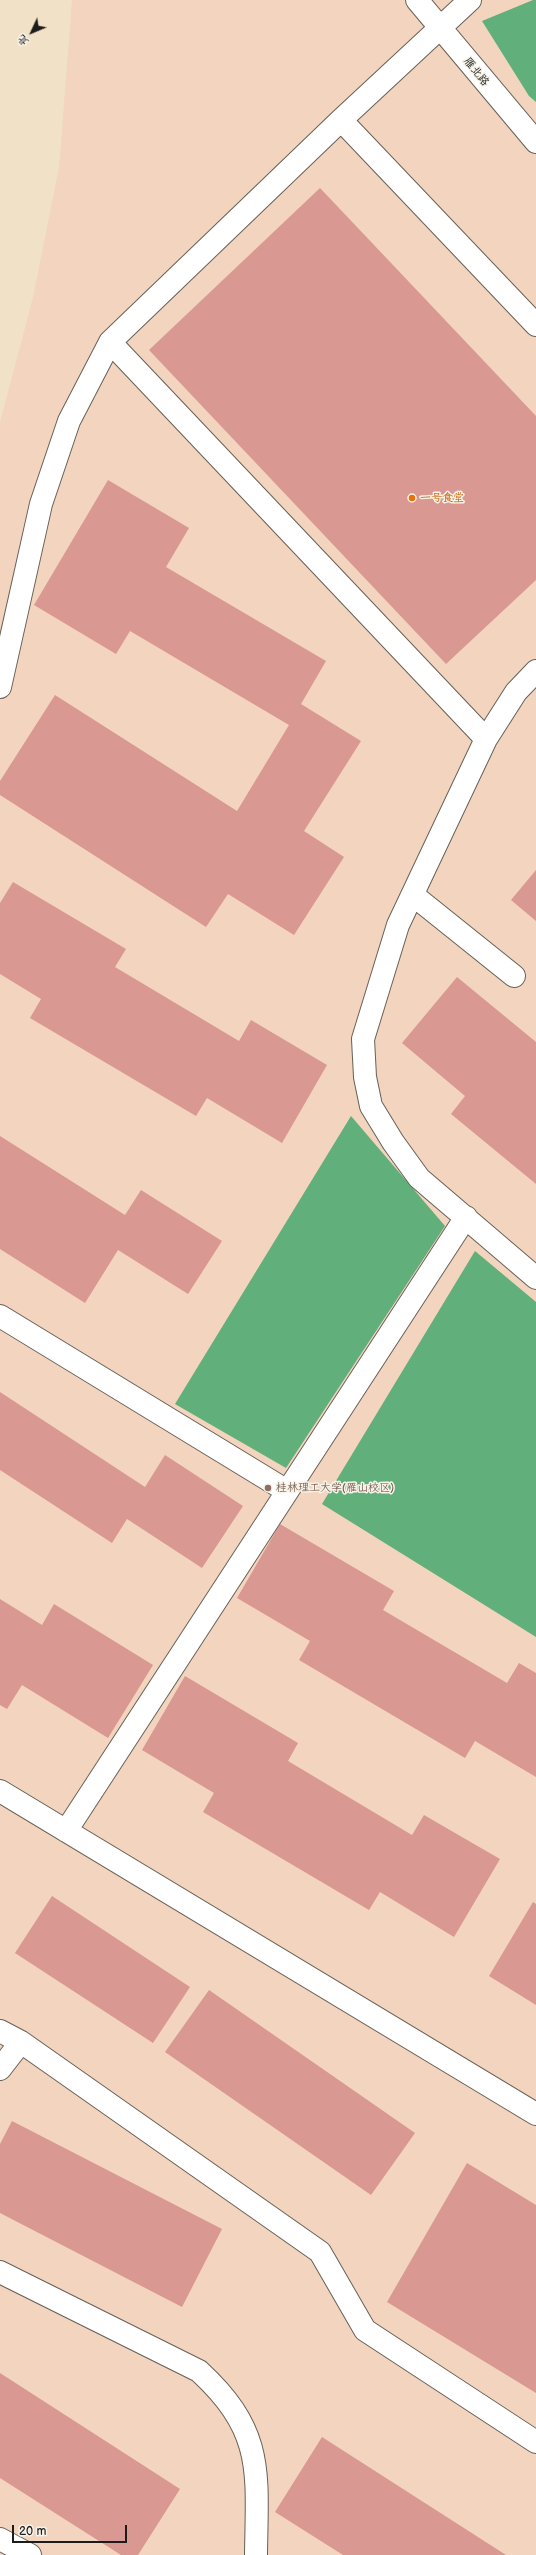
<!DOCTYPE html>
<meta charset="utf-8">
<style>
body{margin:0}
#map{position:relative;width:536px;height:2555px;overflow:hidden;background:#f1e2c7;font-family:"Balsamiq Sans","LXGW WenKai TC",sans-serif}
canvas{display:block}
.north{position:absolute;left:12px;top:12px;width:40px;height:40px;-webkit-text-stroke:3px #f7f3e8;paint-order:stroke;rotate:226deg;font-size:11px;font-weight:700;line-height:16px;text-align:center;color:#1c1c1c}
.north::after{content:'';display:block;margin:auto;width:14px;height:18px;background:#1c1c1c;clip-path:polygon(50% 0,100% 100%,50% 72%,0 100%)}
.scale{position:absolute;left:12px;top:2525px;width:115px;height:18px;box-sizing:border-box;border:2px solid #1c1c1c;border-top:0;padding-left:5px;font-size:12px;line-height:14px;white-space:nowrap;color:#1c1c1c;-webkit-text-stroke:3px #f7f3e8;paint-order:stroke}
</style>
<div id="map">
<canvas width="536" height="2555"></canvas>
<div class="north">北</div>
<div class="scale">20 m</div>
</div>
<script>
const ctx = document.querySelector('canvas').getContext('2d');
ctx.lineJoin = 'round';
function paint(path, color) {
  ctx.fillStyle = color;
  ctx.fill(path, 'evenodd');
}
function strokePath(path, color, width, dash) {
  ctx.strokeStyle = color;
  ctx.lineWidth = width;
  ctx.lineCap = dash ? 'butt' : 'round';
  ctx.setLineDash(dash || []);
  ctx.stroke(path);
}
function write(font, color, halo, rows, align = 'center') {
  ctx.font = font + ' "Balsamiq Sans","LXGW WenKai TC",sans-serif';
  ctx.lineWidth = 3;
  ctx.setLineDash([]);
  ctx.textBaseline = 'middle';
  ctx.strokeStyle = halo;
  ctx.fillStyle = color;
  for (const [text, x, y, turn = 0] of rows) {
    ctx.save();
    ctx.translate(x, y);
    ctx.rotate((+turn || 0) * Math.PI / 180);
    ctx.textAlign = isNaN(turn) ? turn : align;
    if (halo) ctx.strokeText(text, 0, 0);
    ctx.fillText(text, 0, 0);
    ctx.restore();
  }
}
const built = new Path2D(`
 M72,0h464v2555h-536v-2133l33,-125 26,-130z`);
const forest = new Path2D(`
 M533,0h3v102l-7,-6 -47,-75z
 M351,1116l94,110 -159,242 -111,-64z
 M475,1251l61,51v335l-214,-133z`);
const building = new Path2D(`
 M320,188l216,228v164l-90,84 -297,-314z
 M108,480l81,48 -23,39 160,94 -25,43 60,37 -57,90 40,26 -50,78 -66,-41 -22,33 -206,-132v-14l55,-86 182,116 52,-86 -159,-94 -14,23 -82,-49z
 M536,870v51l-25,-21z
 M13,882l113,67 -11,18 124,74 12,-21 76,45 -45,78 -75,-45 -11,18 -166,-98 11,-19 -41,-25v-71z
 M457,977l79,65v142l-85,-70 14,-18 -63,-53z
 M0,1136l125,79 16,-25 81,51 -34,53 -70,-44 -33,53 -85,-54z
 M0,1392l145,95 20,-32 78,51 -41,62 -75,-49 -15,24 -112,-73z
 M280,1524l114,67 -11,19 124,73 12,-20 17,10v104l-61,-36 -10,17 -166,-98 11,-19 -73,-43z
 M0,1599l42,26 12,-21 99,61 -45,73 -86,-53 -15,24 -7,-4z
 M185,1676l113,67 -10,18 124,74 12,-20 76,44 -46,78 -74,-45 -11,18 -166,-98 11,-19 -72,-43z
 M52,1896l138,91 -37,56 -138,-90z
 M533,1902l3,2v101l-47,-29z
 M209,1990l206,143 -44,62 -206,-143z
 M12,2121l210,108 -40,78 -182,-94v-69z
 M467,2163l69,42v188l-149,-91z
 M0,2373l180,116 -42,66h-17l-121,-77z
 M322,2437l184,118h-163l-68,-43z`);
const minor = new Path2D(`
 M417,0l119,142
 M341,120l195,205
 M110,342l376,397
 M536,671l-20,21 -30,47 -88,186 -35,114 2,38 6,29 22,36 26,36 117,100
 M0,687l41,-183 28,-83 41,-79 231,-222 129,-120
 M413,895l101,81
 M0,1316l287,175
 M0,1791l536,323
 M66,1831l400,-614
 M0,2031l21,11 299,210 45,78 171,112
 M0,2069l21,-27
 M0,2272l199,99c66,61 58,101 57,184
 M0,2539l30,16`);
const markers = [
 [412,498,4,"#e8710a"],
 [268,1488,4,"#8d6e63"]
];
const streetNames = [
 ["雁北路",476,72,51]
];
const foodNames = [
 ["一号食堂",420,498]
];
const educationNames = [
 ["桂林理工大学(雁山校区)",276,1488]
];
paint(built, '#f3d4be');
paint(forest, '#61af7a');
paint(building, '#da9893');
strokePath(minor, '#676158', 24);
strokePath(minor, '#fff', 22);
for (const [x, y, r, color] of markers) {
  const dot = new Path2D();
  dot.arc(x, y, r, 0, 2 * Math.PI);
  ctx.fillStyle = color;
  ctx.fill(dot);
  strokePath(dot, '#f7f3e8', 1.5);
}
write('11px', '#1c1c1c', '#f7f3e8', streetNames);
write('11px', '#c56008', '#f7f3e8', foodNames, 'left');
write('11px', '#785e54', '#f7f3e8', educationNames, 'left');
</script>
